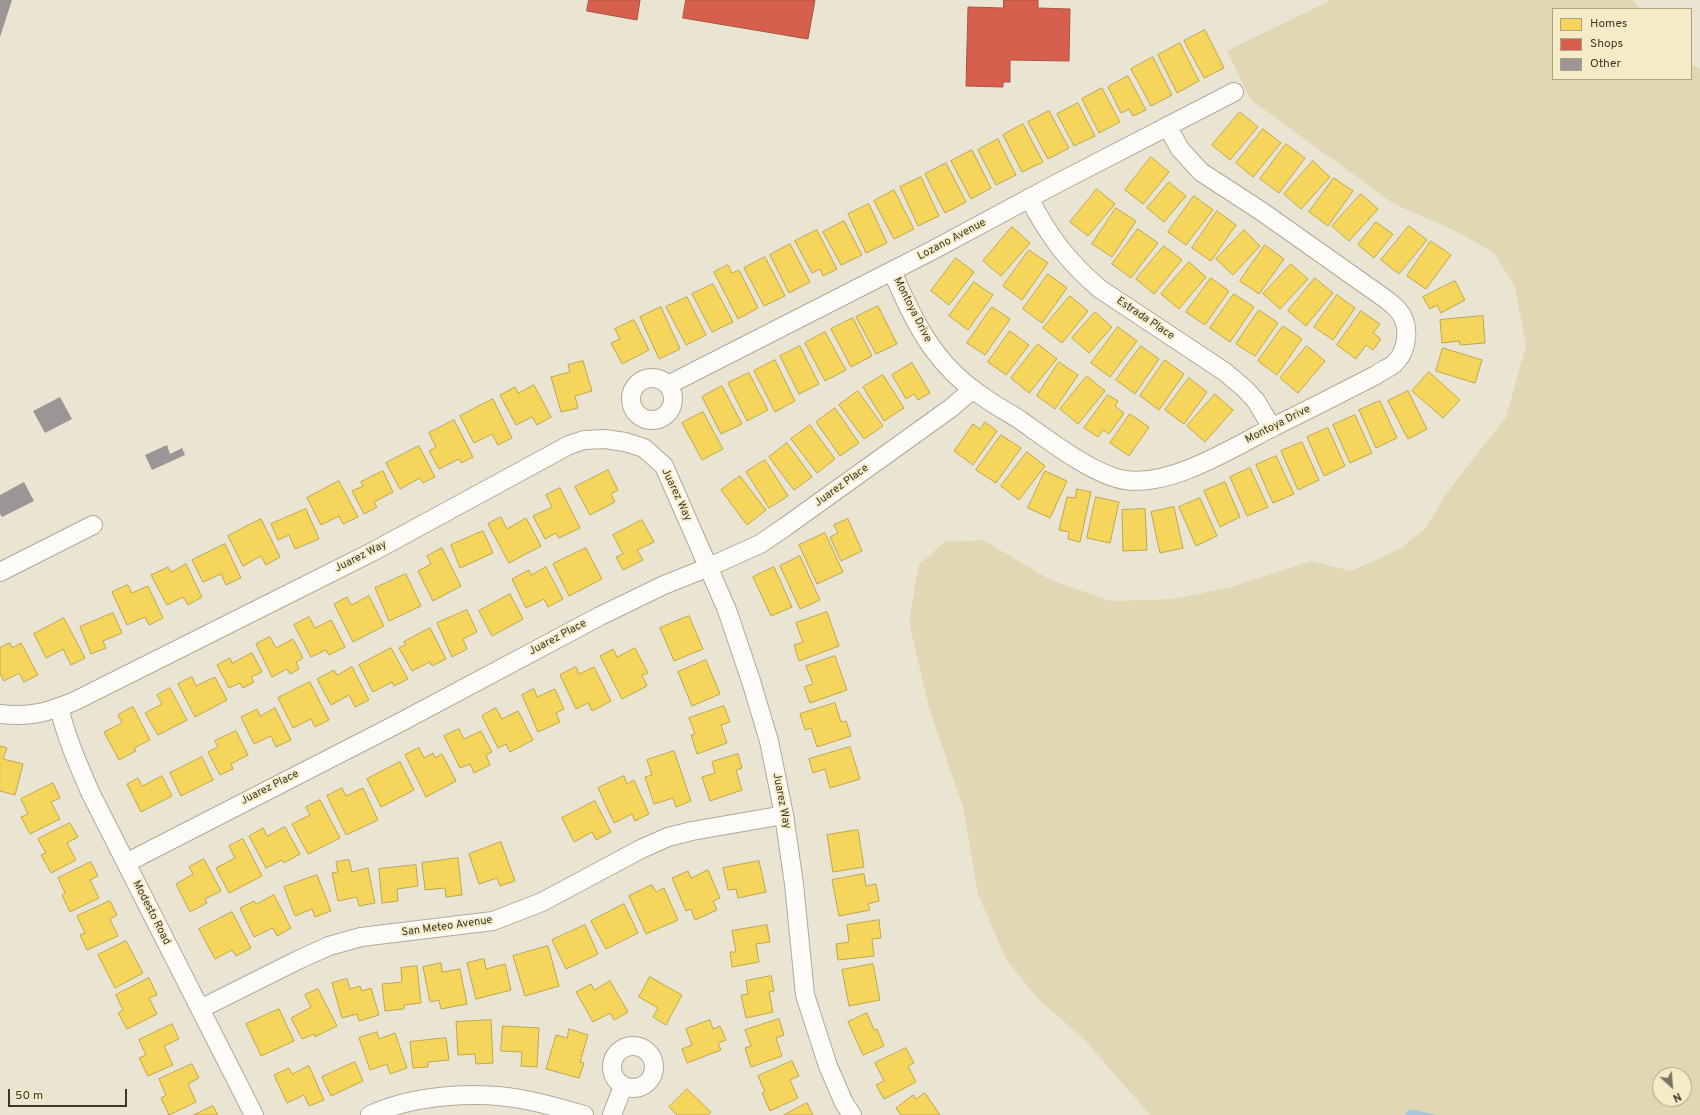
<!DOCTYPE html>
<style>
body{margin:0}
#map{position:relative;width:1700px;height:1115px;overflow:hidden;background:#eae5d2;font-family:Overpass,sans-serif}
canvas{display:block}
.legend{position:absolute;left:1552px;top:8px;width:140px;height:72px;box-sizing:border-box;background:#f5ebc7;border:1px solid #aba388;margin:0;padding:5px 7px;list-style:none;font-size:12px;color:#3c3829}
.legend li{display:flex;align-items:center;gap:8px;height:20px}
.legend b{width:20px;border:1px solid #aba388}
.north{position:absolute;left:1652px;top:1067px;width:40px;height:40px;box-sizing:border-box;background:#f5ebc7;border:1px solid #aba388;border-radius:50%;rotate:154deg;font-size:11px;font-weight:700;line-height:16px;text-align:center;color:#3c3829}
.north::after{content:'';display:block;margin:auto;width:14px;height:18px;background:#797564;clip-path:polygon(50% 0,100% 100%,50% 72%,0 100%)}
.scale{position:absolute;left:8px;top:1089px;width:119px;height:18px;box-sizing:border-box;border:2px solid #3c3829;border-top:0;padding-left:5px;font-size:12px;line-height:14px;white-space:nowrap;color:#3c3829;-webkit-text-stroke:3px #f5ebc7;paint-order:stroke}
</style>
<div id="map">
<canvas width="1700" height="1115"></canvas>
<ul class="legend">
<li><b style="height:11px;background:#f6d55c"></b>Homes</li>
<li><b style="height:11px;background:#d6604d"></b>Shops</li>
<li><b style="height:11px;background:#9b9595"></b>Other</li>
</ul>
<div class="north">N</div>
<div class="scale">50 m</div>
</div>
<script>
const ctx = document.querySelector('canvas').getContext('2d');
ctx.lineJoin = 'round';
function paint(path, color) {
  ctx.fillStyle = color;
  ctx.fill(path, 'evenodd');
}
function strokePath(path, color, width, dash) {
  ctx.strokeStyle = color;
  ctx.lineWidth = width;
  ctx.lineCap = dash ? 'butt' : 'round';
  ctx.setLineDash(dash || []);
  ctx.stroke(path);
}
function write(font, color, halo, rows, align = 'center') {
  ctx.font = font + ' Overpass,sans-serif';
  ctx.lineWidth = 4;
  ctx.setLineDash([]);
  ctx.textBaseline = 'middle';
  ctx.strokeStyle = halo;
  ctx.fillStyle = color;
  for (const [text, x, y, turn = 0] of rows) {
    ctx.save();
    ctx.translate(x, y);
    ctx.rotate((+turn || 0) * Math.PI / 180);
    ctx.textAlign = isNaN(turn) ? turn : align;
    if (halo) ctx.strokeText(text, 0, 0);
    ctx.fillText(text, 0, 0);
    ctx.restore();
  }
}
const green = new Path2D(`
 M1331,0h302l8,9h-88v70h138v-15l9,5v1046h-261l-29,-6 -6,6h-254l-65,-75 -47,-41 -32,-40 -28,-65 -14,-84 -35,-102 -20,-86 10,-58 26,-22 38,-2 68,40 59,21 65,-2 56,-12 80,-26 40,10 47,-21 27,-21 21,-35 60,-77 20,-71 -11,-59 -20,-33 -35,-21 -66,-29 -143,-104 -24,-49zM1660,1075h24v24h-24z`);
const water = new Path2D(`
 M1410,1109l28,6h1h-35z`);
const homes = new Path2D(`
 M1205,30l19,38 -20,10 -20,-37z
 M1180,43l19,38 -22,12 -19,-38z
 M1153,57l19,38 -21,11 -20,-37z
 M1128,76l18,34 -13,6 -4,-7 -8,4 -13,-26z
 M1102,88l18,34 -21,11 -17,-34z
 M1078,103l17,33 -21,10 -17,-32z
 M1049,111l20,37 -21,11 -20,-37z
 M1240,112l18,15 -28,33 -18,-15z
 M1023,124l20,38 -21,10 -19,-37z
 M1263,129l18,14 -28,34 -17,-14z
 M998,139l18,36 -20,10 -18,-35z
 M1286,144l19,14 -26,35 -19,-14z
 M972,150l19,38 -20,11 -20,-38z
 M1151,157l18,15 -26,32 -18,-14z
 M1313,161l17,16 -29,32 -17,-15z
 M946,163l20,39 -21,11 -20,-39z
 M921,177l18,39 -21,10 -18,-39z
 M1334,178l19,13 -25,35 -19,-14z
 M1169,182l17,14 -22,26 -17,-14z
 M1097,189l18,15 -27,32 -18,-14z
 M894,190l20,39 -20,10 -20,-38z
 M1361,194l17,15 -29,32 -17,-15z
 M1194,196l19,14 -27,35 -18,-13z
 M869,204l18,39 -21,10 -18,-39z
 M1116,208l20,13 -24,36 -20,-13z
 M1217,211l19,14 -25,36 -19,-13z
 M844,221l18,34 -21,10 -18,-33z
 M1376,222l17,12 -19,24 -16,-13z
 M1409,226l18,14 -28,34 -18,-14z
 M1012,227l18,16 -29,33 -18,-15z
 M1138,229l20,14 -27,35 -19,-14z
 M817,230l20,39 -14,7 -3,-7 -8,4 -17,-32z
 M1244,230l16,16 -27,29 -17,-16z
 M1431,241l20,14 -25,34 -19,-13z
 M790,244l20,38 -21,11 -19,-38z
 M1265,245l19,14 -25,35 -19,-13z
 M1164,246l18,14 -28,34 -18,-15z
 M1029,250l19,13 -26,37 -19,-14z
 M765,257l20,39 -21,10 -20,-38z
 M956,258l18,14 -25,33 -18,-14z
 M1189,262l17,15 -27,32 -18,-15z
 M1291,264l17,15 -28,30 -17,-15z
 M728,265l4,8 7,-3 19,38 -20,11 -24,-47z
 M1048,274l19,14 -25,35 -19,-14z
 M1211,278l18,13 -24,34 -19,-13z
 M1315,278l18,15 -27,33 -18,-15z
 M1455,281l10,19 -24,13 -4,-8 -7,4 -7,-12z
 M974,282l19,13 -25,35 -19,-14z
 M713,284l20,38 -21,10 -20,-38z
 M1234,294l20,13 -24,35 -20,-14z
 M1337,295l18,13 -22,32 -19,-13z
 M1070,296l18,15 -26,32 -19,-15z
 M687,297l19,38 -20,10 -20,-38z
 M878,306l19,38 -21,10 -20,-37z
 M661,307l19,42 -21,10 -19,-42z
 M992,307l18,12 -25,36 -18,-12z
 M1259,310l19,13 -23,33 -19,-12z
 M1361,311l19,13 -7,9 8,6 -8,11 -7,-5 -10,14 -19,-14z
 M1095,312l17,15 -23,26 -17,-15z
 M1483,316l2,27 -25,2 -1,-4 -17,2 -2,-23z
 M853,318l19,38 -21,11 -20,-38z
 M634,320l15,30 -27,14 -11,-21 9,-4 -5,-10z
 M1283,326l19,13 -25,36 -19,-14z
 M1118,327l19,14 -27,36 -19,-14z
 M1010,331l19,14 -23,30 -18,-13z
 M825,332l21,38 -21,11 -20,-38z
 M1038,344l19,15 -28,34 -18,-15z
 M800,346l19,38 -20,10 -19,-38z
 M1141,346l18,13 -24,35 -19,-14z
 M1307,346l18,15 -27,32 -18,-15z
 M1443,348l39,12 -7,23 -39,-12z
 M775,360l20,41 -20,11 -21,-41z
 M1165,360l19,14 -25,36 -19,-14z
 M583,361l9,30 -17,5 3,12 -17,4 -10,-35 19,-5 -2,-7z
 M1059,362l19,13 -23,34 -18,-13z
 M912,363l18,30 -12,7 -4,-6 -8,5 -14,-24z
 M1429,372l31,28 -17,18 -31,-27z
 M749,373l19,37 -21,11 -19,-38z
 M883,375l21,33 -20,13 -21,-34z
 M1087,376l18,15 -27,33 -18,-15z
 M1189,378l18,14 -23,32 -19,-14z
 M534,385l17,32 -14,8 -5,-8 -16,8 -16,-30 15,-8 3,6z
 M722,386l20,38 -21,10 -19,-37z
 M858,391l25,35 -19,13 -25,-34z
 M1408,391l19,38 -19,10 -20,-38z
 M1215,394l18,16 -28,32 -18,-16z
 M1108,395l10,6 -3,5 9,7 -15,21 -6,-4 -5,7 -14,-9z
 M493,399l19,39 -14,7 -6,-11 -18,9 -14,-27z
 M1380,401l17,37 -21,10 -17,-38z
 M835,408l24,35 -19,13 -24,-34z
 M703,412l20,37 -21,11 -20,-37z
 M1130,414l19,13 -20,29 -19,-13z
 M1355,415l17,38 -22,10 -17,-38z
 M454,420l19,37 -12,6 -2,-4 -20,10 -10,-18 7,-4 -7,-14z
 M985,422l12,9 -24,34 -19,-14 19,-27 7,5z
 M810,425l25,34 -18,14 -26,-34z
 M1328,428l17,38 -21,10 -17,-39z
 M1001,435l20,13 -25,35 -20,-13z
 M1302,442l17,38 -21,10 -17,-39z
 M787,443l25,34 -18,13 -25,-33z
 M419,446l16,31 -12,6 -3,-5 -20,11 -14,-26z
 M1027,452l18,14 -26,34 -18,-14z
 M1276,456l18,38 -21,9 -17,-38z
 M765,460l23,36 -19,12 -23,-36z
 M1250,468l18,39 -21,9 -17,-39z
 M608,470l10,20 -7,4 4,8 -25,13 -15,-28z
 M383,471l10,21 -19,10 3,5 -13,7 -12,-23 11,-5 -2,-4z
 M1045,471l22,10 -17,37 -22,-10z
 M740,476l26,34 -19,15 -26,-35z
 M339,481l19,36 -15,7 -4,-8 -18,9 -14,-27z
 M1225,482l15,35 -20,10 -16,-36z
 M560,488l20,40 -21,10 -3,-5 -11,6 -12,-23 19,-9 -6,-12z
 M1077,489l14,3 -11,50 -12,-3 1,-7 -10,-2 8,-33 8,1z
 M1096,497l23,5 -9,41 -23,-5z
 M1200,498l17,38 -21,10 -17,-39z
 M1174,507l9,41 -23,5 -9,-41z
 M306,509l13,30 -24,10 -6,-14 -11,5 -7,-16z
 M1145,509l2,41 -24,1 -1,-41z
 M501,517l6,12 19,-11 15,28 -32,17 -21,-39z
 M261,519l19,38 -14,8 -5,-9 -18,10 -15,-30z
 M848,519l14,32 -21,10 -11,-24 8,-4 -4,-8z
 M642,520l12,22 -17,8 6,10 -20,10 -7,-13 7,-3 -10,-19z
 M483,531l10,22 -33,15 -9,-23z
 M825,533l18,39 -26,12 -18,-39z
 M225,544l16,34 -15,7 -5,-11 -18,8 -11,-22z
 M442,548l19,38 -28,15 -15,-30 13,-7 -4,-8z
 M586,548l16,31 -33,17 -16,-32z
 M800,556l20,44 -20,9 -20,-43z
 M186,564l16,33 -14,8 -5,-8 -16,8 -16,-30 17,-8 3,5z
 M546,567l17,32 -15,8 -4,-8 -18,9 -14,-29 17,-9 2,5z
 M774,567l18,40 -21,9 -18,-39z
 M406,574l15,32 -32,15 -14,-33z
 M128,585l4,8 16,-7 15,32 -14,7 -4,-8 -18,8 -15,-33z
 M510,594l13,25 -31,17 -13,-25z
 M369,596l15,30 -31,16 -19,-38 13,-7 4,8z
 M467,610l10,22 -14,7 4,10 -15,8 -15,-34z
 M827,612l12,34 -40,15 -5,-16 9,-3 -7,-19z
 M113,613l9,20 -19,8 3,7 -15,6 -11,-27z
 M689,616l14,33 -29,12 -14,-33z
 M309,617l6,11 16,-8 14,27 -16,8 -3,-5 -15,7 -17,-32z
 M64,618l21,40 -14,7 -8,-16 -17,9 -12,-24z
 M430,628l16,31 -14,7 -2,-4 -18,9 -13,-23 7,-4 -2,-2z
 M270,637l6,11 17,-9 10,19 -7,4 3,7 -9,5 -3,-5 -15,8 -16,-33z
 M10,643l2,5 9,-5 17,32 -14,7 -5,-9 -15,8 -4,-7v-26z
 M391,648l17,31 -14,7 -2,-4 -19,10 -14,-27z
 M635,648l13,25 -6,2 5,11 -25,13 -22,-43 13,-7 4,8z
 M252,653l10,19 -11,5 3,5 -11,6 -3,-5 -11,5 -12,-23 13,-7 2,5z
 M835,656l12,34 -37,13 -6,-16 9,-3 -7,-18z
 M706,660l14,34 -28,12 -14,-34z
 M352,667l17,33 -14,7 -6,-12 -18,10 -14,-26 17,-9 3,5z
 M576,667l3,7 15,-7 17,34 -19,10 -4,-8 -12,6 -16,-34z
 M192,677l4,9 19,-9 12,23 -32,17 -17,-33z
 M310,682l19,38 -14,7 -4,-8 -18,9 -15,-30z
 M170,688l17,32 -29,15 -13,-22 17,-9 -5,-9z
 M534,689l3,8 18,-8 9,20 -8,4 4,9 -22,10 -16,-37z
 M835,703l6,19 5,-1 5,15 -34,11 -6,-19 -6,2 -5,-16z
 M724,706l6,16 -9,3 6,18 -30,11 -6,-19 4,-1 -6,-16z
 M133,707l17,33 -16,8 2,3 -17,9 -15,-28 18,-9 -4,-8z
 M275,708l16,32 -15,7 -5,-11 -17,8 -13,-27 16,-8 3,7z
 M496,708l6,11 16,-8 15,29 -23,12 -4,-8 -8,4 -16,-32z
 M459,729l5,10 17,-8 11,21 -6,3 4,10 -16,8 -4,-9 -10,4 -16,-32z
 M236,731l12,24 -17,9 2,5 -13,6 -12,-23 10,-5 -3,-6z
 M0,746l7,2 -4,11 20,5 -8,31 -15,-4z
 M850,747l10,32 -30,9 -5,-19 -12,4 -4,-14z
 M419,748l5,10 9,-5 2,5 7,-4 14,27 -30,16 -21,-42z
 M674,751l17,50 -15,6 -3,-9 -19,6 -9,-27 7,-2 -5,-15z
 M738,754l4,14 -6,2 6,20 -32,11 -8,-24 13,-4 -3,-11z
 M202,757l11,23 -32,16 -11,-23z
 M400,762l14,28 -33,17 -14,-28z
 M162,776l10,20 -31,16 -14,-28 11,-6 4,8z
 M624,776l3,8 7,-4 15,34 -14,7 -3,-7 -18,9 -16,-35z
 M53,783l7,15 -9,4 9,17 -30,15 -9,-17 7,-3 -7,-15z
 M342,788l4,8 17,-8 15,32 -32,15 -19,-39z
 M320,800l20,38 -32,16 -16,-30 18,-9 -4,-8z
 M595,801l16,31 -15,8 -4,-8 -18,10 -12,-24z
 M70,823l8,14 -11,6 9,17 -25,13 -10,-18 5,-2 -8,-14z
 M285,827l15,27 -16,9 -2,-3 -16,8 -17,-32 14,-8 4,8z
 M858,830l6,37 -31,5 -6,-37z
 M243,839l19,37 -33,17 -13,-25 19,-10 -6,-12z
 M501,842l14,39 -15,5 -3,-8 -18,6 -10,-30z
 M458,858l4,37 -16,2 -1,-9 -20,2 -3,-27z
 M204,859l17,32 -16,8 2,4 -17,9 -14,-28 17,-10 -4,-7z
 M349,860l3,12 16,-4 7,35 -16,3 -2,-9 -19,4 -6,-28 6,-1 -2,-10z
 M759,861l7,31 -28,6 -2,-9 -8,1 -5,-22z
 M91,862l7,14 -8,4 9,18 -29,14 -8,-17 3,-2 -7,-15z
 M416,865l2,21 -21,3 1,12 -16,2 -3,-34z
 M708,870l12,28 -7,3 4,9 -22,10 -4,-11 -5,2 -14,-33 16,-7 3,7z
 M864,874l2,12 10,-2 3,17 -11,3 2,6 -31,6 -7,-36z
 M317,875l14,36 -16,6 -3,-8 -17,7 -11,-29z
 M652,885l4,7 8,-4 14,32 -32,14 -17,-38z
 M274,895l17,33 -14,8 -4,-8 -19,9 -14,-29 14,-7 2,3z
 M110,901l7,14 -7,4 8,17 -31,14 -7,-15 5,-2 -8,-17z
 M624,904l14,29 -32,16 -15,-28z
 M232,912l19,36 -15,8 -4,-6 -17,9 -16,-30z
 M879,920l2,18 -9,1 2,17 -36,4 -2,-16 13,-2 -2,-17z
 M585,925l13,29 -32,15 -14,-29z
 M767,925l3,17 -14,2 3,18 -27,5 -2,-15h6l-4,-21z
 M126,941l17,32 -28,15 -17,-33z
 M548,946l11,40 -34,10 -12,-40z
 M484,959l2,10 19,-5 6,26 -35,9 -9,-36z
 M441,963l1,9 18,-3 7,35 -26,5 -2,-9 -9,2 -7,-35z
 M873,964l7,36 -31,6 -7,-36z
 M417,966l4,37 -17,2v4l-19,2 -3,-27 20,-2 -1,-14z
 M771,976l3,15 -5,1 4,20 -27,6 -5,-23 7,-1 -2,-13z
 M650,977l32,18 -16,30 -13,-8 5,-9 -19,-11z
 M149,978l8,17 -8,3 8,16 -30,15 -9,-16 5,-3 -7,-15z
 M347,979l3,10 10,-3 2,5 9,-3 8,27 -20,6 -2,-7 -15,4 -10,-35z
 M610,981l18,31 -14,8 -4,-7 -17,9 -17,-30 15,-8 3,6z
 M318,989l19,37 -22,11 -1,-3 -12,5 -11,-21 20,-11 -6,-12z
 M279,1009l15,32 -33,15 -15,-32z
 M867,1013l7,17 3,-1 7,17 -21,9 -15,-33z
 M779,1019l5,16 -8,3 6,18 -31,11 -6,-19 6,-2 -6,-16z
 M491,1020l2,43 -17,1 -1,-10 -17,1 -2,-33z
 M710,1020l3,9 7,-3 6,14 -8,3 3,7 -34,13 -5,-14 10,-4 -6,-16z
 M172,1024l7,15 -15,7 9,19 -25,11 -9,-18 7,-3 -7,-15z
 M503,1026l36,2 -2,39 -16,-1 1,-14 -21,-1z
 M569,1029l19,6 -8,27 4,1 -5,15 -33,-9 10,-34 11,3z
 M377,1032l2,7 16,-6 12,35 -17,6 -3,-10 -17,6 -11,-32z
 M446,1038l3,22 -21,2v5l-15,1 -3,-26z
 M906,1048l8,15 -6,3 8,16 -32,17 -8,-14 8,-4 -9,-18z
 M792,1061l7,15 -9,4 8,18 -28,13 -8,-18 3,-1 -7,-16z
 M355,1062l8,19 -32,15 -9,-19z
 M192,1064l7,14 -11,6 8,18 -27,13 -8,-17 5,-3 -7,-16z
 M309,1066l15,34 -15,6 -5,-11 -17,8 -13,-28 15,-7 3,6z
 M687,1089l24,23 -3,3h-31l-8,-8z
 M925,1093l15,22h-39l-5,-7 17,-13 3,4z
 M807,1103l6,12h-29z
 M213,1106l5,9h-24z`);
const shops = new Path2D(`
 M589,0h51l-3,20 -50,-9z
 M686,0h129l-7,39 -125,-21z
 M1004,0h34v8l32,1 -1,52 -59,-1v22h-7v5l-37,-1 2,-79 35,1z`);
const building = new Path2D(`
 M0,0h12l-12,37z
 M60,397l12,22 -27,14 -12,-22z
 M167,445l3,9 12,-6 3,7 -33,15 -7,-15z
 M24,482l10,19 -32,16 -2,-3v-19z`);
const minor = new Path2D(`
 M1029,198c19,37 39,64 71,91l125,83 20,17 11,12 16,27
 M892,271c22,51 42,93 90,125 12,9 26,16 38,24 27,19 73,55 105,60 45,7 106,-31 146,-52 35,-17 70,-35 105,-53 5,-4 13,-7 18,-11 14,-13 17,-39 4,-54 -3,-4 -8,-7 -11,-10l-126,-89 -60,-39 -21,-23 -13,-23
 M631 399a21 21 0 1 1 42 0a21 21 0 1 1-42 0Z
 M668,385l265,-135 121,-65 180,-93
 M0,572l93,-47
 M59,707c7,30 19,57 31,85l164,323
 M0,714c31,3 46,-1 75,-13l299,-150 195,-106 15,-5 21,-1 20,3 19,6 20,18 63,144 24,71 18,60 15,74 10,69 11,111 23,71 16,37 8,12
 M126,863l273,-140 201,-107 64,-31 45,-18 51,-23 25,-17 166,-119 22,-19
 M200,1009l98,-49 31,-14 32,-9 132,-16 49,-19 99,-53 27,-12 24,-6 92,-16
 M612 1067a21 21 0 1 1 42 0a21 21 0 1 1-42 0Z
 M370,1115c46,-21 111,-25 161,-14 18,4 36,9 53,14
 M612,1115l11,-29`);
const streetNames = [
 ["Lozano Avenue",952,240,-28],
 ["Montoya Drive",912,310,63],
 ["Estrada Place",1145,319,34],
 ["Montoya Drive",1278,425,-27],
 ["Juarez Place",842,486,-36],
 ["Juarez Way",676,495,65],
 ["Juarez Way",361,557,-27],
 ["Juarez Place",558,638,-28],
 ["Juarez Place",270,788,-27],
 ["Juarez Way",781,801,79],
 ["Modesto Road",151,913,63],
 ["San Meteo Avenue",447,927,-8]
];
paint(green, '#e1d7b4');
paint(water, '#a6c7dc');
paint(homes, '#f6d55c');
strokePath(homes, '#bea64d', 1);
paint(shops, '#d6604d');
strokePath(shops, '#a85442', 1);
paint(building, '#9b9595');
strokePath(minor, '#aeaa9a', 20);
strokePath(minor, '#fcfbf8', 18);
write('11px', '#3c3829', '#f5ebc7', streetNames);
</script>
